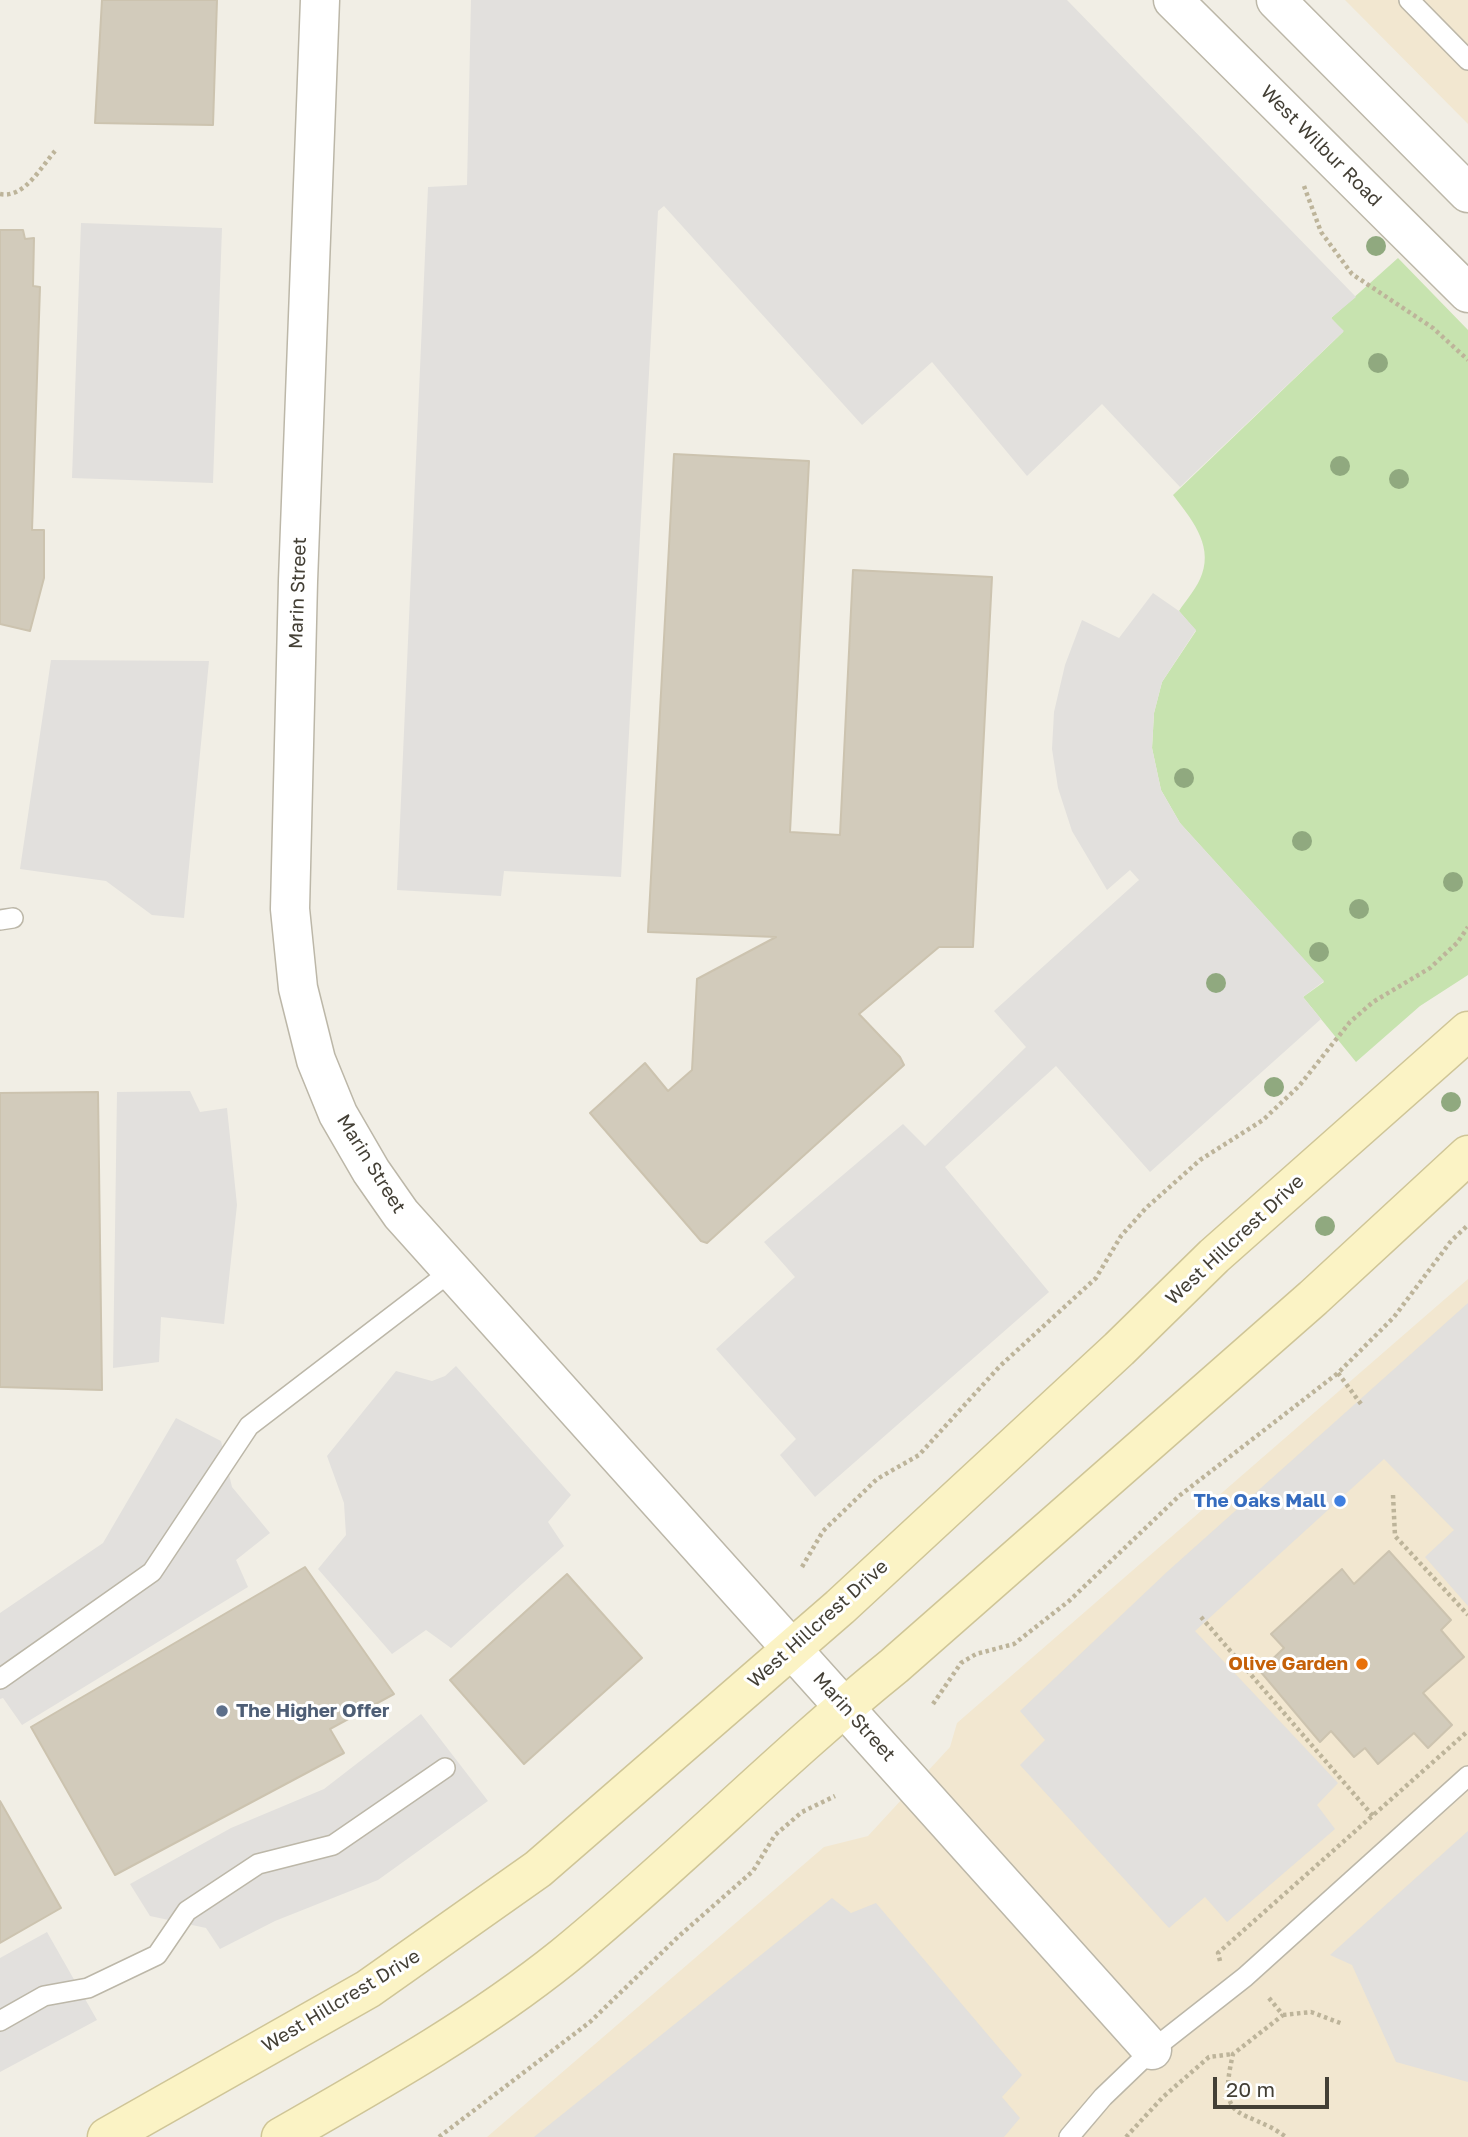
<!DOCTYPE html>
<style>
body{margin:0}
#map{position:relative;width:1468px;height:2137px;overflow:hidden;background:#f1eee5;font-family:"Golos Text",sans-serif}
canvas{display:block}
.scale{position:absolute;left:1213px;top:2077px;width:116px;height:32px;box-sizing:border-box;border:4px solid #433f35;border-top:0;padding-left:9px;font-size:21px;line-height:24px;white-space:nowrap;color:#433f35;-webkit-text-stroke:5px #fff;paint-order:stroke}
</style>
<div id="map">
<canvas width="1468" height="2137"></canvas>
<div class="scale">20 m</div>
</div>
<script>
const ctx = document.querySelector('canvas').getContext('2d');
ctx.lineJoin = 'round';
function paint(path, color) {
  ctx.fillStyle = color;
  ctx.fill(path, 'evenodd');
}
function strokePath(path, color, width, dash) {
  ctx.strokeStyle = color;
  ctx.lineWidth = width;
  ctx.lineCap = dash ? 'butt' : 'round';
  ctx.setLineDash(dash || []);
  ctx.stroke(path);
}
function write(font, color, halo, rows, align = 'center') {
  ctx.font = font + ' "Golos Text",sans-serif';
  ctx.lineWidth = 6;
  ctx.setLineDash([]);
  ctx.textBaseline = 'middle';
  ctx.strokeStyle = halo;
  ctx.fillStyle = color;
  for (const [text, x, y, turn = 0] of rows) {
    ctx.save();
    ctx.translate(x, y);
    ctx.rotate((+turn || 0) * Math.PI / 180);
    ctx.textAlign = isNaN(turn) ? turn : align;
    if (halo) ctx.strokeText(text, 0, 0);
    ctx.fillText(text, 0, 0);
    ctx.restore();
  }
}
const commercial = new Path2D(`
 M1345,0h123v124z
 M1468,1279v858h-981l337,-290 44,-11 82,-89 7,-24z`);
const green = new Path2D(`
 M1398,258l70,72v645l-48,31 -64,56 -53,-65 21,-15 -144,-159 -19,-33 -9,-42 2,-35 8,-31 34,-51 -17,-20c7,-11 19,-24 23,-37 11,-30 -12,-57 -29,-79l170,-163 -12,-14z`);
const parking = new Path2D(`
 M471,0h596l289,297 -25,21 13,13 -164,156 -78,-83 -75,72 -95,-114 -70,63 -198,-219 -6,5 -37,666 -117,-6 -3,25 -104,-6 31,-703 39,-2z
 M81,223l141,5 -9,255 -141,-5z
 M1153,593l26,18 17,19 -34,52 -8,31 -2,35 9,42 19,33 144,158 -21,16 18,22 -171,153 -94,-106 -111,101 104,125 -234,205 -35,-42 16,-16 -80,-90 79,-72 -31,-35 139,-118 22,22 101,-99 -32,-36 145,-131 -9,-10 -23,20 -35,-59 -14,-43 -6,-39 2,-37 11,-47 17,-45 37,18z
 M51,660l158,1 -25,257 -32,-3 -46,-34 -86,-12z
 M190,1091l10,21 27,-4 10,97 -13,119 -63,-7 -2,45 -46,6 4,-276z
 M1468,1303v303l-43,-49 29,-27 -70,-71 -189,172 143,152 -21,22 18,24 -108,93 -22,-25 -36,31 -149,-163 25,-25 -25,-29 148,-140z
 M456,1366l115,129 -23,27 16,24 -113,102 -25,-18 -34,24 -74,-85 28,-34 -2,-32 -17,-47 69,-85 36,10 13,-5z
 M176,1418l45,23 11,46 38,46 -34,27 12,27 -226,138 -19,-27 -3,1v-86l103,-70z
 M421,1714l67,87 -110,79 -103,41 -55,28 -14,-21 -56,-12 -20,-32 101,-56 93,-39z
 M1468,1831v251l-72,-20 -44,-97 -22,-10z
 M832,1898l19,15 25,-10 146,172 -20,22 18,21 -16,19h-470z
 M47,1932l50,88 -97,52v-114z`);
const building = new Path2D(`
 M102,0h115l-4,125 -118,-2z
 M0,230h23l2,9 9,-1 -1,48 7,1 -8,243h12v48l-14,53 -30,-7z
 M674,454l135,7 -19,371 50,3 13,-265 139,7 -19,370h-34l-80,67 41,43 4,8 -197,178 -6,-2 -111,-128 55,-50 23,28 24,-21 5,-91 79,-42 -128,-5z
 M98,1092l4,298 -102,-3v-294z
 M1389,1551l62,69 -10,10 23,27 -41,36 29,32 -24,23 -14,-15 -36,31 -13,-16 -11,9 -23,-26 -11,11 -60,-71 24,-23 -13,-14 71,-65 12,15z
 M305,1567l89,127 -64,35 14,24 -229,122 -84,-148z
 M567,1574l75,84 -118,106 -74,-84z
 M0,1801l61,107 -61,35z`);
const path = new Path2D(`
 M1304,186l17,46 31,42 81,54 35,32
 M0,194c24,5 41,-27 55,-43
 M1338,1373l23,31
 M1393,1495l2,41 73,79
 M802,1567l21,-36 54,-52 42,-24 81,-89 96,-88 25,-42 25,-28 54,-48 63,-40 36,-34 51,-64 23,-20 57,-34 27,-25 11,-16
 M1201,1617l172,199
 M933,1704l28,-41 15,-9 38,-10 55,-43 110,-105 159,-123 56,-56 57,-76 17,-16
 M1220,1961l-2,-8 250,-222
 M1269,1998l14,17 -50,39c-17,73 11,52 53,83
 M1283,2015l28,-3 32,12
 M439,2137l151,-115 89,-86 74,-65 22,-36 27,-23 33,-16
 M1126,2137l37,-40 46,-40 24,-3`);
const service = new Path2D(`
 M1409,0l59,60
 M0,920l13,-2
 M0,1679l152,-107 97,-146 201,-154
 M0,2021l44,-25 44,-8 69,-33 30,-44 71,-47 75,-19 112,-77
 M1069,2137l34,-40 49,-47 93,-73 223,-201`);
const minor = new Path2D(`
 M320,0l-22,581 -8,328 8,79 18,72 22,54 33,57 30,43 751,836`);
const tertiary = new Path2D(`
 M1173,0l295,293
 M1276,0l192,193`);
const secondary = new Path2D(`
 M107,2137l261,-148 170,-120 302,-262 279,-258 95,-93 254,-225
 M281,2137c96,-55 196,-111 282,-180 114,-93 217,-199 331,-291l419,-368 155,-143`);
const trees = [
 [1376,246],
 [1378,363],
 [1340,466],
 [1399,479],
 [1184,778],
 [1302,841],
 [1453,882],
 [1359,909],
 [1319,952],
 [1216,983],
 [1274,1087],
 [1451,1102],
 [1325,1226]
];
const markers = [
 [1340,1501,7,"#3f7fe0"],
 [1362,1664,7,"#e8710a"],
 [222,1711,7,"#5c6f8a"]
];
const streetNames = [
 ["West Wilbur Road",1321,146,45],
 ["Marin Street",298,593,-88],
 ["Marin Street",371,1164,58],
 ["West Hillcrest Drive",1235,1240,-43],
 ["West Hillcrest Drive",818,1624,-42],
 ["Marin Street",854,1717,48],
 ["West Hillcrest Drive",341,2001,-31]
];
const shopNames = [
 ["The Oaks Mall",1326,1501]
];
const foodNames = [
 ["Olive Garden",1348,1664]
];
const serviceNames = [
 ["The Higher Offer",236,1711]
];
paint(commercial, '#f2e7d0');
paint(green, '#c7e3af');
paint(parking, '#e2e0dd');
paint(building, '#d2cbbb');
strokePath(building, '#ccc3af', 2);
strokePath(service, '#bcb7a8', 22);
strokePath(minor, '#bcb7a8', 41);
strokePath(tertiary, '#bcb7a8', 41);
strokePath(secondary, '#cfc597', 41);
strokePath(path, '#bdb49a', 4.5, [3.5, 3.5]);
strokePath(service, '#fff', 19);
strokePath(minor, '#fff', 38);
strokePath(tertiary, '#fff', 38);
strokePath(secondary, '#fbf3c5', 38);
ctx.fillStyle = '#90a97f';
for (const [x, y] of trees) {
  ctx.beginPath();
  ctx.arc(x, y, 10, 0, 2 * Math.PI);
  ctx.fill();
}
for (const [x, y, r, color] of markers) {
  const dot = new Path2D();
  dot.arc(x, y, r, 0, 2 * Math.PI);
  ctx.fillStyle = color;
  ctx.fill(dot);
  strokePath(dot, '#fff', 2.5);
}
write('19px', '#433f35', '#fff', streetNames);
write('bold 19px', '#366cbe', '#fff', shopNames, 'right');
write('bold 19px', '#c56008', '#fff', foodNames, 'right');
write('bold 19px', '#4e5e75', '#fff', serviceNames, 'left');
</script>
